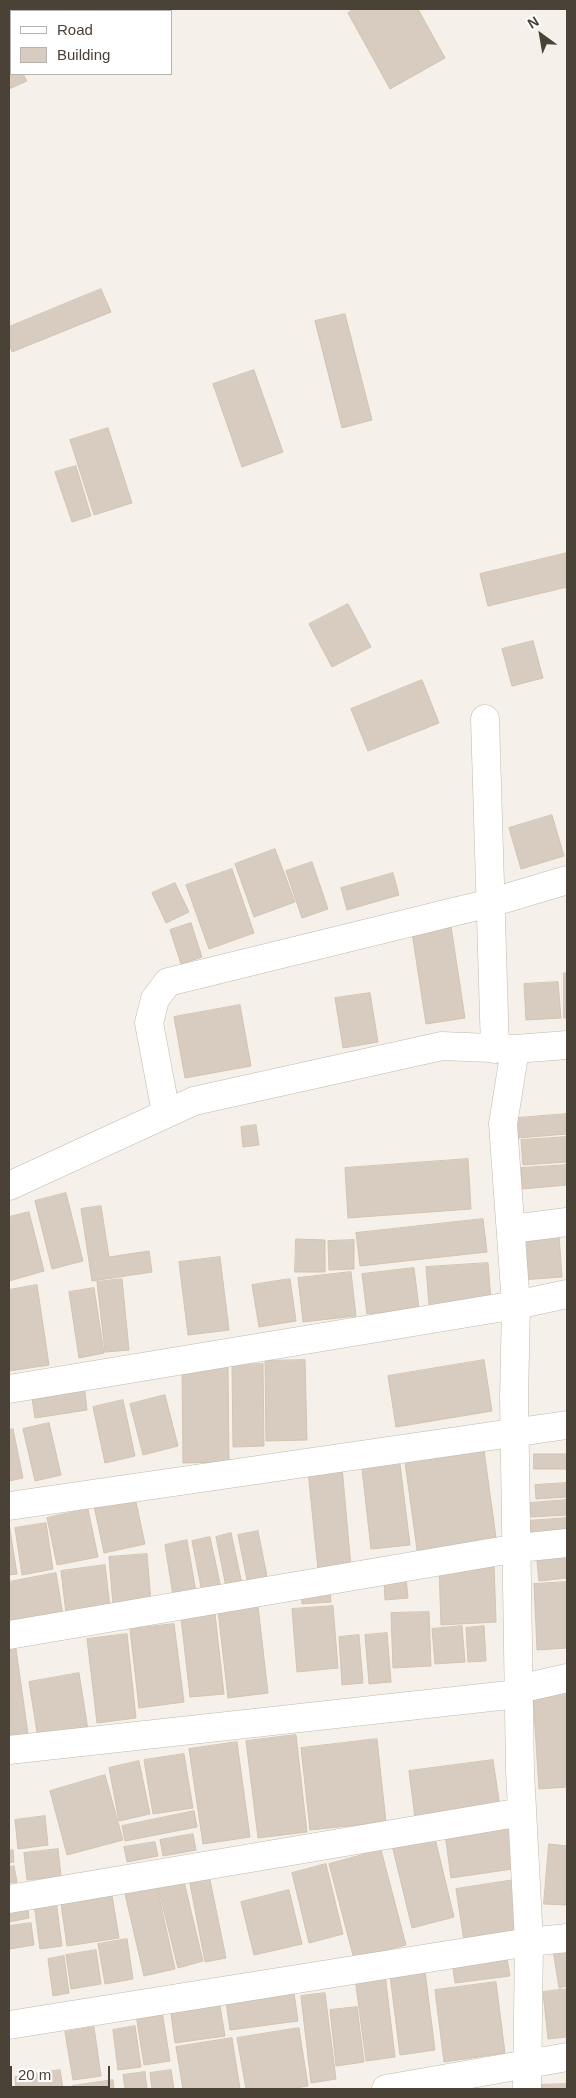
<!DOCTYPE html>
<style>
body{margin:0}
#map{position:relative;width:576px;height:2098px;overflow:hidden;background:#f5f1ea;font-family:Arial,sans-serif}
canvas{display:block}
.frame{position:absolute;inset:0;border:10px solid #4a4137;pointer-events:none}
.legend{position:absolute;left:10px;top:10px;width:162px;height:65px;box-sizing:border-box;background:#fff;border:1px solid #b7b3af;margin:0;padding:6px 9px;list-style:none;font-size:15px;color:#4a4137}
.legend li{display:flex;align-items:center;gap:10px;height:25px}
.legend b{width:25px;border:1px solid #b7b3af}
.north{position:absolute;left:516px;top:10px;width:50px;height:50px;-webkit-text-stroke:4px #fff;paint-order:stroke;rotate:328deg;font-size:14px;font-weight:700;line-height:20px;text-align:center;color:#4a4137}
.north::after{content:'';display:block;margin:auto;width:18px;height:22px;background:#4a4137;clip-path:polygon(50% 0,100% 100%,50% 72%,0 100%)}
.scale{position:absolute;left:10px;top:2066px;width:100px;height:22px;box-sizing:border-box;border:2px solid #4a4137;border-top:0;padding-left:6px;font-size:15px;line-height:18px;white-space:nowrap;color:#4a4137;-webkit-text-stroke:4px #fff;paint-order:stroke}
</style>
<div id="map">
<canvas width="576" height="2098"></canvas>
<div class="frame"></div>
<ul class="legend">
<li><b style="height:6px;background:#fff"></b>Road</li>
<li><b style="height:14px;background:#d7ccbf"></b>Building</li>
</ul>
<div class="north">N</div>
<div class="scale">20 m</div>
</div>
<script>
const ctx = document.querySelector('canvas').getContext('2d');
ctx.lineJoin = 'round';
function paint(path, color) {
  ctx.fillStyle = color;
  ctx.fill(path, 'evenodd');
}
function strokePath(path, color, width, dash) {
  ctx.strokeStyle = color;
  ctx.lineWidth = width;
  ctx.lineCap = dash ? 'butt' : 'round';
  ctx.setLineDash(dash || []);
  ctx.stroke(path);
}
const building = new Path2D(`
 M354,9h64l27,49 -55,31 -42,-76z
 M9,47l2,6v8l-2,1z
 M11,66v8h12l4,7 -18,8v-21z
 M101,289l10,23 -99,40 -3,-9v-16z
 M345,314l27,106 -30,8 -27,-107z
 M254,370l29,82 -41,15 -29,-83z
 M108,428l24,75 -38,12 -24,-75z
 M76,466l15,50 -19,6 -17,-50z
 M567,553v34l-79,19 -8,-32z
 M348,604l23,43 -39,20 -23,-43z
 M533,641l10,37 -31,8 -10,-37z
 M422,680l17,43 -71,28 -17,-42z
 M552,815l12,41 -43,13 -12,-41z
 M275,849l20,53 -41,15 -19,-53z
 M312,862l16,47 -26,9 -16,-47z
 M232,869l22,64 -45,16 -23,-64z
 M393,873l6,22 -52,15 -6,-22z
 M175,883l14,29 -23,11 -14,-30z
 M450,920l15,98 -39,6 -15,-98z
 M191,923l11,34 -21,7 -11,-34z
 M564,973h3v45h-3z
 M558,982l3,36 -35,2 -2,-36z
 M370,993l8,49 -35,6 -8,-50z
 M240,1005l11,61 -66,12 -11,-61z
 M567,1114v20l-49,4 -1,-20z
 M256,1125l3,20 -16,2 -2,-20z
 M567,1137v25l-44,3 -2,-25z
 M468,1159l3,50 -123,9 -3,-50z
 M567,1165v20l-45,4 -1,-21z
 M66,1193l17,68 -31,8 -17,-68z
 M101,1206l8,51 40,-6 3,21 -60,9 -11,-72z
 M29,1212l15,59 -35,10v-64z
 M483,1219l4,33 -127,14 -4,-33z
 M559,1235l3,42 -41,3 -3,-42z
 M296,1239l29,1v32h-30z
 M354,1240v29l-25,1 -1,-29z
 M220,1257l9,73 -41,5 -9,-73z
 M488,1263l3,37 -62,5 -3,-38z
 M414,1268l5,40 -52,6 -5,-40z
 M351,1272l5,44 -53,6 -5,-44z
 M122,1279l7,71 -24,2 -8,-70z
 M290,1279l6,42 -37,6 -7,-42z
 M37,1285l12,80 -40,6v-81z
 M94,1288l10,65 -25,5 -10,-66z
 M305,1360l2,80 -41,1 -1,-80z
 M484,1360l8,51 -96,16 -8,-51z
 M263,1364l1,82 -31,1 -1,-82z
 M228,1365l1,97 -46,1 -1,-97z
 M84,1384l3,26 -52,8 -4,-26z
 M165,1395l13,51 -35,9 -13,-51z
 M123,1400l12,56 -30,7 -12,-56z
 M49,1423l12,52 -26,6 -12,-52z
 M13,1429l10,49 -14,3v-51z
 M483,1443l14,102 -79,12 -14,-102z
 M534,1454h33v15h-33z
 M400,1464l10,81 -39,4 -9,-80z
 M342,1467l9,100 -33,3 -10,-99z
 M567,1483v14l-31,2 -1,-14z
 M135,1497l10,47 -41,9 -10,-47z
 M567,1500v15l-36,2 -1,-14z
 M88,1509l10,48 -41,8 -10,-47z
 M567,1518v17l-37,4 -2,-18z
 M9,1523l8,51 -8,1z
 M46,1523l7,46 -31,6 -7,-47z
 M258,1531l10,50 -20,4 -10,-50z
 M231,1533l11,51 -16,3 -10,-50z
 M210,1537l11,51 -19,4 -10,-51z
 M187,1540l9,52 -23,4 -8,-51z
 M567,1549v29l-28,3 -3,-30z
 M147,1554l4,48 -38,3 -4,-48z
 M494,1564l2,58 -55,3 -2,-59z
 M105,1565l5,42 -44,6 -5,-42z
 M56,1573l7,42 -54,10v-43z
 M406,1578l2,20 -23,2 -1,-20z
 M567,1582v66l-30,2 -3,-66z
 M330,1589l1,13 -29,2 -1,-13z
 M258,1606l10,87 -40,5 -10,-87z
 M333,1606l5,62 -41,4 -5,-63z
 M429,1612l2,54 -38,2 -2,-55z
 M215,1614l9,80 -34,3 -9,-79z
 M174,1624l10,78 -45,6 -9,-79z
 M462,1626l3,36 -30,2 -3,-35z
 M484,1626l2,35 -18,1 -2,-34z
 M387,1633l4,49 -22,2 -4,-49z
 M127,1634l9,84 -39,5 -10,-84z
 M359,1635l4,48 -21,2 -3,-48z
 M16,1649l13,92 -20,3v-94z
 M79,1673l9,57 -50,9 -9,-57z
 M567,1694v93l-28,2 -6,-93z
 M296,1735l11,97 -49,6 -12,-97z
 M377,1739l9,83 -76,8 -9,-82z
 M237,1742l13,95 -47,7 -14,-95z
 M184,1754l9,54 -40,6 -9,-54z
 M493,1760l7,47 -85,11 -6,-47z
 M139,1761l11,53 -31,7 -10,-53z
 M105,1775l18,65 -56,15 -17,-64z
 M194,1811l3,16 -72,14 -3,-15z
 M45,1816l3,29 -30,4 -3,-29z
 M513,1824l6,44 -68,10 -6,-44z
 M193,1834l3,16 -33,6 -3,-16z
 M434,1834l20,83 -42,11 -20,-83z
 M155,1842l3,14 -31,6 -3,-15z
 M549,1844l18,2 -1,59 -22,-1z
 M58,1849l3,27 -34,4 -3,-27z
 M13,1850l1,12 -5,1v-12z
 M381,1850l25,95 -52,14 -25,-95z
 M326,1864l17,70 -34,9 -17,-70z
 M14,1866l3,16 -8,1v-16z
 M181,1869l22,92 -25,7 -23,-93z
 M210,1880l16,78 -21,4 -15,-78z
 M514,1880l8,52 -58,9 -8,-52z
 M157,1887l18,82 -31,7 -19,-82z
 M111,1889l8,49 -52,8 -7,-50z
 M289,1890l13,54 -48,11 -13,-53z
 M55,1893l7,53 -22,3 -7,-53z
 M26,1894l3,24 -20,4v-25z
 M31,1923l3,22 -25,4v-23z
 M127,1939l6,40 -28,5 -7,-40z
 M567,1942v44l-8,2 -7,-44z
 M505,1947l5,29 -55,7 -4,-28z
 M96,1950l5,34 -30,5 -5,-34z
 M64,1956l5,37 -16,3 -5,-37z
 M425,1971l10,79 -35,5 -10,-80z
 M385,1974l10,83 -29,4 -11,-83z
 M496,1982l9,71 -61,9 -9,-72z
 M567,1989v48l-19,2 -5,-47z
 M294,1993l4,28 -68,9 -4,-28z
 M325,1993l11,86 -25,4 -10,-87z
 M219,2000l6,36 -50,7 -5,-36z
 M357,2007l7,55 -28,4 -6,-56z
 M162,2011l8,50 -26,4 -8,-50z
 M135,2026l6,41 -23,3 -5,-40z
 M94,2027l7,49 -28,4 -8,-48z
 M299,2028l9,58 -19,3h-43l-9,-51z
 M232,2038l8,51h-57l-7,-42z
 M60,2070l3,19h-47l-1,-12z
 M171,2070l3,19h-22l-2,-16z
 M145,2072l2,17h-22l-2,-14z
 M113,2080l1,9h-41l-1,-3z
 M567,2084v5h-28l-1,-4z`);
const street = new Path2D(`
 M485,719l10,330
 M515,1049l52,-4
 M166,1113l-17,-90 6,-24 13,-17 322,-79 77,-23
 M9,1186l185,-85 248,-55 73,3 -12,75 13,181 -2,93 6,373 9,171 -2,147
 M511,1229l56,-7
 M9,1389l507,-84 51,-11
 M9,1506l558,-81
 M9,1635l509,-87 49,-5
 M9,1750l509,-56 1,-5 48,-11
 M9,1899l513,-87
 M9,2025l520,-83 38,-4
 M386,2089l181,-32`);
paint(building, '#d7ccbf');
strokePath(building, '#d3c3b1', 1);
strokePath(street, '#c1b8ac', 29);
strokePath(street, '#fff', 28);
</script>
